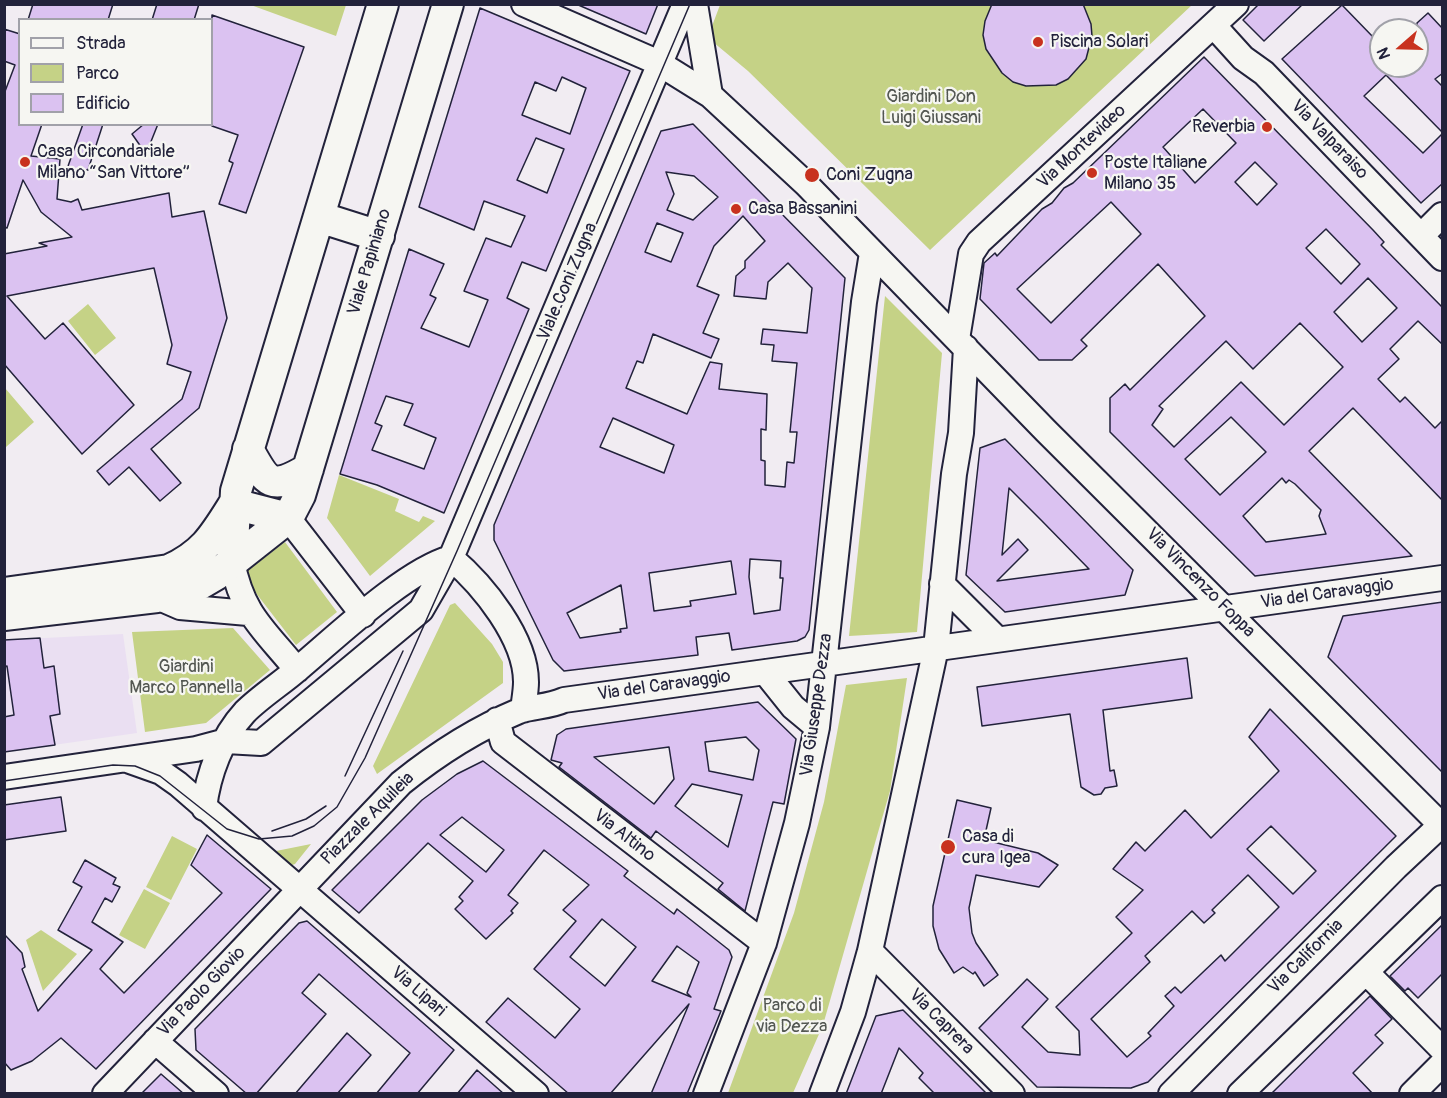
<!DOCTYPE html>
<meta charset="utf-8">
<style>
body{margin:0}
#map{position:relative;width:1447px;height:1098px;overflow:hidden;background:#f1ecf2;font-family:Pangolin,sans-serif}
canvas{display:block}
.frame{position:absolute;inset:0;border:6px solid #22223b;pointer-events:none}
.legend{position:absolute;left:18px;top:18px;width:195px;height:108px;box-sizing:border-box;background:#f6f6f2;border:2px solid #a1a1a9;margin:0;padding:8px 10px;list-style:none;font-size:18px;color:#22223b}
.legend li{display:flex;align-items:center;gap:12px;height:30px}
.legend b{width:30px;border:2px solid #a1a1a9}
.north{position:absolute;left:1369px;top:18px;width:60px;height:60px;box-sizing:border-box;background:#f6f6f2;border:2px solid #a1a1a9;border-radius:50%;rotate:250deg;font-size:16px;font-weight:700;line-height:24px;text-align:center;color:#22223b}
.north::after{content:'';display:block;margin:auto;width:21px;height:27px;background:#c8321e;clip-path:polygon(50% 0,100% 100%,50% 72%,0 100%)}
</style>
<div id="map">
<canvas width="1447" height="1098"></canvas>
<div class="frame"></div>
<ul class="legend">
<li><b style="height:8px;background:#f6f6f2"></b>Strada</li>
<li><b style="height:16px;background:#c5d286"></b>Parco</li>
<li><b style="height:16px;background:#dbc2f1"></b>Edificio</li>
</ul>
<div class="north">N</div>
</div>
<script>
const ctx = document.querySelector('canvas').getContext('2d');
ctx.lineJoin = 'round';
function paint(path, color) {
  ctx.fillStyle = color;
  ctx.fill(path, 'evenodd');
}
function strokePath(path, color, width, dash) {
  ctx.strokeStyle = color;
  ctx.lineWidth = width;
  ctx.lineCap = dash ? 'butt' : 'round';
  ctx.setLineDash(dash || []);
  ctx.stroke(path);
}
function write(font, color, halo, rows, align = 'center') {
  ctx.font = font + ' Pangolin,sans-serif';
  ctx.lineWidth = 4.5;
  ctx.setLineDash([]);
  ctx.textBaseline = 'middle';
  ctx.strokeStyle = halo;
  ctx.fillStyle = color;
  for (const [text, x, y, turn = 0] of rows) {
    ctx.save();
    ctx.translate(x, y);
    ctx.rotate((+turn || 0) * Math.PI / 180);
    ctx.textAlign = isNaN(turn) ? turn : align;
    if (halo) ctx.strokeText(text, 0, 0);
    ctx.fillText(text, 0, 0);
    ctx.restore();
  }
}
const built = new Path2D(`
 M123,634l14,99 -132,19v-112z`);
const green = new Path2D(`
 M248,4h98v1l-10,31z
 M720,5h472l-262,245 -182,-179 -35,-29 -4,-8z
 M885,296l57,57 -25,279 -68,4z
 M88,304l28,34 -21,17 -27,-34z
 M5,388l29,34 -28,25 -2,-1z
 M339,475l60,24 -4,12 24,11 4,-6 12,5 -65,55 -43,-58z
 M285,542l52,70 -41,33 -54,-70z
 M455,603l37,41 11,18v21l-126,91 -4,-8 77,-161z
 M233,628l37,42 -64,53 -61,9 -13,-100z
 M907,678l-17,113 -9,31 -58,203 -30,68h-65l66,-180 30,-111 22,-117z
 M172,836l25,13 -26,51 -25,-13z
 M311,844l-16,20 -6,2 -18,-14z
 M144,889l26,14 -25,46 -26,-14z
 M41,930l36,24 -34,37 -17,-51z`);
const building = new Path2D(`
 M33,4h80l-5,16h-80z
 M157,4h42l-5,16h-42z
 M576,4h82l-12,30z
 M992,4h91l8,20 1,12 -6,23 -18,20 -12,6 -30,1 -13,-4 -11,-9 -16,-24 -3,-14 2,-14z
 M1259,4h44l-39,37 -21,-21z
 M1342,5l32,33 7,-6v34h36v-43l11,-10 15,16v44l-8,6 8,8v46l-57,-58 -22,21 59,57 20,-20v50l-22,20 -139,-144z
 M480,8l150,63 -84,200 -24,-9 -15,36 22,11 -85,204 -67,-28 -37,-11 69,-225 35,15 -14,31 6,3 -15,30 48,19 19,-47 -24,-9 22,-53 25,9 14,-31 -41,-15 -10,29 -55,-23zM562,77l24,11 -16,46 -48,-19 13,-33 21,9zM536,138l28,11 -17,44 -30,-13zM386,396l27,8 -9,21 32,13 -12,31 -52,-19 10,-24 -7,-3z
 M212,15l92,32 -58,166 -27,-9 14,-41 -4,-2 9,-26 -26,-9z
 M4,29l16,5v90h22l-11,32 29,3 -3,40 14,3 7,-3 4,11 87,-17 3,24 32,-6 23,107 -28,90 -48,41 30,34 -21,18 -31,-34 -20,18 -12,-14 85,-72 9,-27 -24,-8 5,-19 -18,-77 -147,28 38,43 18,-16 71,82 -52,49 -78,-90v-110l43,-8 -8,-3 33,-6 -31,-25 -18,-32 -16,48 -3,-1v-133l11,-29 -11,-4z
 M1204,57l169,173 11,12 -3,3 62,63v37l-25,-24 -28,28 9,10 -21,20 22,23 5,-5 30,31 8,-8v81l-90,-93 -44,43 103,105 -157,20 -145,-144v-34l15,-14 5,6 75,-74 -47,-52 -77,76 6,6 -15,14h-33l-59,-61 4,-36 11,-10 2,3 45,-47 10,-6 12,-15 9,-5zM1203,109l33,34 -41,40 -32,-36zM1255,162l22,22 -20,21 -22,-23zM1111,202l30,32 -90,89 -34,-34zM1326,229l34,35 -19,20 -35,-36zM1368,278l29,30 -35,34 -28,-30zM1300,323l43,44 -59,58 -43,-43 -67,65 -22,-22 11,-16 -4,-3 67,-65 27,28zM1231,417l35,35 -46,43 -35,-36zM1282,478l4,5 3,-3 6,4 26,26 -2,6 7,18 -60,8 -23,-26z
 M83,124h20l-15,46 -21,-1z
 M144,124h14l-12,30 -14,-20z
 M693,124l152,154 -36,352 -4,7 -8,4 -65,9 -3,-17 -33,4 2,18 -134,16 -11,-11 -59,-120v-15l167,-394zM666,172l28,4 24,21 -25,23 -26,-10 7,-16zM743,216l22,25 -20,20v7l-9,8 -2,20 32,3 2,-17 20,-19 24,25 -5,45 -44,-4 -2,15 13,1 -2,16 25,2 -7,69h7l-3,31 -7,-1 -2,25 -20,-2v-24l-4,-1v-31l5,1 1,-36 -48,-5 3,-25 -12,-2 -23,52 -61,-26 11,-27 6,2 10,-29 58,24 8,-19 -16,-6 16,-38 -22,-9 17,-40zM657,223l26,10 -12,29 -26,-10zM613,418l61,27 -10,28 -64,-26zM750,559l31,2 -1,17h3l-3,32 -26,4 -5,-37zM731,561l5,33 -46,7 1,5 -37,5 -5,-38zM621,585l6,43 -7,1 1,3 -41,6 -13,-25z
 M1005,439l128,131 -8,25 -120,17 -39,-37 14,-127zM1009,488l33,33 47,48 -92,12 31,-31 -10,-11 -16,16z
 M1443,602v171l-115,-116 15,-41z
 M40,638l4,30 10,-2 6,48 -10,2 5,29 -51,7v-35l10,-2 -7,-49 -3,1v-27z
 M1187,658l5,40 -89,12 7,61 4,-1 3,16 -12,2 -4,6 -7,1 -13,-8 -11,-73 -88,12 -5,-39z
 M758,702l38,37 -12,65 -11,-2 -28,109 -27,-22 5,-6 -67,-52 -5,7 -92,-71 3,-4 -11,-3 6,-25 9,-6zM746,737l13,13 -6,30 -44,-9 -4,-29zM669,747l5,32 -20,25 -60,-47zM692,784l50,11 -14,52 -53,-41z
 M1270,709l126,127 -248,246 -17,6 -94,-1 -58,-59 48,-49 21,20 -26,28 26,25 32,3 -1,-24 -23,-24 76,-74 -16,-16 27,-27 -30,-21 23,-27 9,9 40,-41 26,28 54,-53 14,-14 -30,-34zM1271,826l45,45 -23,23 -46,-45zM1248,875l31,32 -54,54 -4,-6 -40,38 -6,-6 -10,9 9,10 -26,27 3,3 -24,21 -36,-38 59,-57 -5,-6 47,-45 12,12 11,-10 -3,-3z
 M483,761l145,110 -4,5 50,38 3,-5 52,41 3,7 -18,52 7,2 -34,83h-36l38,-90 -79,90h-41l-83,-72 22,-24 47,40 25,-29 -46,-40 42,-48 -13,-11 26,-25 -45,-35 -36,45 10,8 -7,8 2,2 -27,26 -31,-30 8,-8 -4,-4 14,-16 -45,-38 -69,70 -27,-23 90,-90 35,-26zM462,817l42,33 -18,22 -46,-37zM602,919l34,28 -31,39 -35,-29zM677,946l22,16 -12,31 4,4 -39,-16z
 M61,797l5,34 -62,9v-35z
 M957,800l34,8 -6,27 5,1 -1,5 49,12 20,12 -19,22 -63,-12 -7,33 3,25 4,10 22,32 -14,11 -9,-14 -2,2 -10,-7 -9,6 -15,-24 -6,-23v-20z
 M207,835l64,54 -175,180 -35,-31 -29,23 -21,9 -7,-8v-128l18,19 3,14 -3,2 16,42 54,-61 -34,-20 24,-43 -9,-5 12,-22 31,18 -3,6 7,3 -8,15 -7,-4 -13,24 31,20 -23,27 24,24 98,-100 -31,-28z
 M307,921l147,129 -37,44h-41l34,-41 -91,-79 -17,19 24,21 -70,80h-9l-51,-44 -1,-21 104,-106z
 M1443,924v49l-25,25 -10,-10 -3,3 -15,-15z
 M1370,996l22,23 -17,16 8,8 -30,30 20,21h-102z
 M903,1010l84,84h-52l-16,-16 4,-5 -24,-25 -18,46h-35l30,-78z
 M347,1033l24,22 -34,39h-42z
 M477,1070l27,24h-47z
 M161,1074l23,20h-43z`);
const minor = new Path2D(`
 M524,4l133,58 53,33 96,89 240,247 396,395
 M695,4l15,91
 M1214,26l29,32 21,15 178,185
 M1421,236l21,-21
 M957,339l14,-85 8,-12 257,-238
 M288,518l75,97
 M451,558c32,27 75,80 75,124 0,9 -2,19 -3,28
 M232,562c11,54 32,67 65,108
 M942,584l55,55
 M157,597l23,10 68,6
 M765,672l28,35 24,20
 M497,720l6,22 261,201
 M130,761l31,11 17,12 358,310
 M4,777l192,-28 30,-8 35,2 160,-133 30,-52 234,-554
 M204,808c4,-34 18,-71 41,-96 16,-16 37,-29 54,-44 37,-31 107,-98 152,-110
 M870,951l142,143
 M1366,972l76,77
 M155,1041l61,53
 M105,1094l296,-311c36,-29 75,-54 118,-72 15,-5 30,-4 45,-11l878,-122
 M706,1094l58,-151 33,-120 20,-96 47,-425 8,-49
 M822,1094l31,-82 17,-61 66,-303 18,-174 7,-41 5,-85
 M1171,1094l225,-227 46,-43
 M1240,1094l202,-196
 M1412,1094l30,-30`);
const major = new Path2D(`
 M319,217l60,19
 M248,449c19,35 23,42 60,20
 M234,504l54,14
 M232,562l4,-71 147,-487
 M4,593l165,-23c35,-16 45,-34 65,-66
 M4,615l153,-18 43,-13 17,-10 71,-56 12,-23 148,-491`);
const tram = new Path2D(`
 M345,776l58,-125
 M4,781l109,-16 22,1 25,10 67,53 32,10 33,-3 22,-10 23,-19 28,-49 92,-207 233,-547
 M272,831l34,-12 20,-13`);
const markers = [
 [1038,42,6,"#c8321e"],
 [1267,127,6,"#c8321e"],
 [25,162,6,"#c8321e"],
 [1092,173,6,"#c8321e"],
 [812,175,8,"#c8321e"],
 [736,209,6,"#c8321e"],
 [948,847,8,"#c8321e"]
];
const poiNames = [
 ["Piscina Solari",1050,42],
 ["Reverbia",1255,127,"right"],
 ["Casa Circondariale",37,152],
 ["Milano “San Vittore”",37,173],
 ["Poste Italiane",1104,163],
 ["Milano 35",1104,184],
 ["Coni Zugna",826,175],
 ["Casa Bassanini",748,209],
 ["Casa di",962,837],
 ["cura Igea",962,858]
];
const parkNames = [
 ["Giardini Don",931,97],
 ["Luigi Giussani",931,118],
 ["Giardini",186,667],
 ["Marco Pannella",186,688],
 ["Parco di",792,1006],
 ["via Dezza",792,1027]
];
const streetNames = [
 ["Via Valparaiso",1329,140,46],
 ["Via Montevideo",1082,147,-43],
 ["Viale Papiniano",370,262,-73],
 ["Viale Coni Zugna",568,282,-67],
 ["Via Vincenzo Foppa",1200,583,45],
 ["Via del Caravaggio",1327,594,-8],
 ["Via del Caravaggio",664,686,-8],
 ["Via Giuseppe Dezza",817,705,-82],
 ["Piazzale Aquileia",368,819,-45],
 ["Via Altino",624,836,38],
 ["Via California",1306,957,-45],
 ["Via Paolo Giovio",202,992,-46],
 ["Via Lipari",418,992,41],
 ["Via Caprera",941,1022,45]
];
paint(built, '#eadff2');
paint(green, '#c5d286');
paint(building, '#dbc2f1');
strokePath(building, '#22223b', 1.5);
strokePath(minor, '#22223b', 28);
strokePath(major, '#22223b', 34);
strokePath(minor, '#f6f6f2', 24);
strokePath(major, '#f6f6f2', 30);
strokePath(tram, '#22223b', 1.5);
for (const [x, y, r, color] of markers) {
  const dot = new Path2D();
  dot.arc(x, y, r, 0, 2 * Math.PI);
  ctx.fillStyle = color;
  ctx.fill(dot);
  strokePath(dot, '#f6f6f2', 2);
}
write('18px', '#22223b', '#f6f6f2', poiNames, 'left');
write('18px', '#535752', '#f6f6f2', parkNames);
write('18px', '#22223b', '#f6f6f2', streetNames);
</script>
